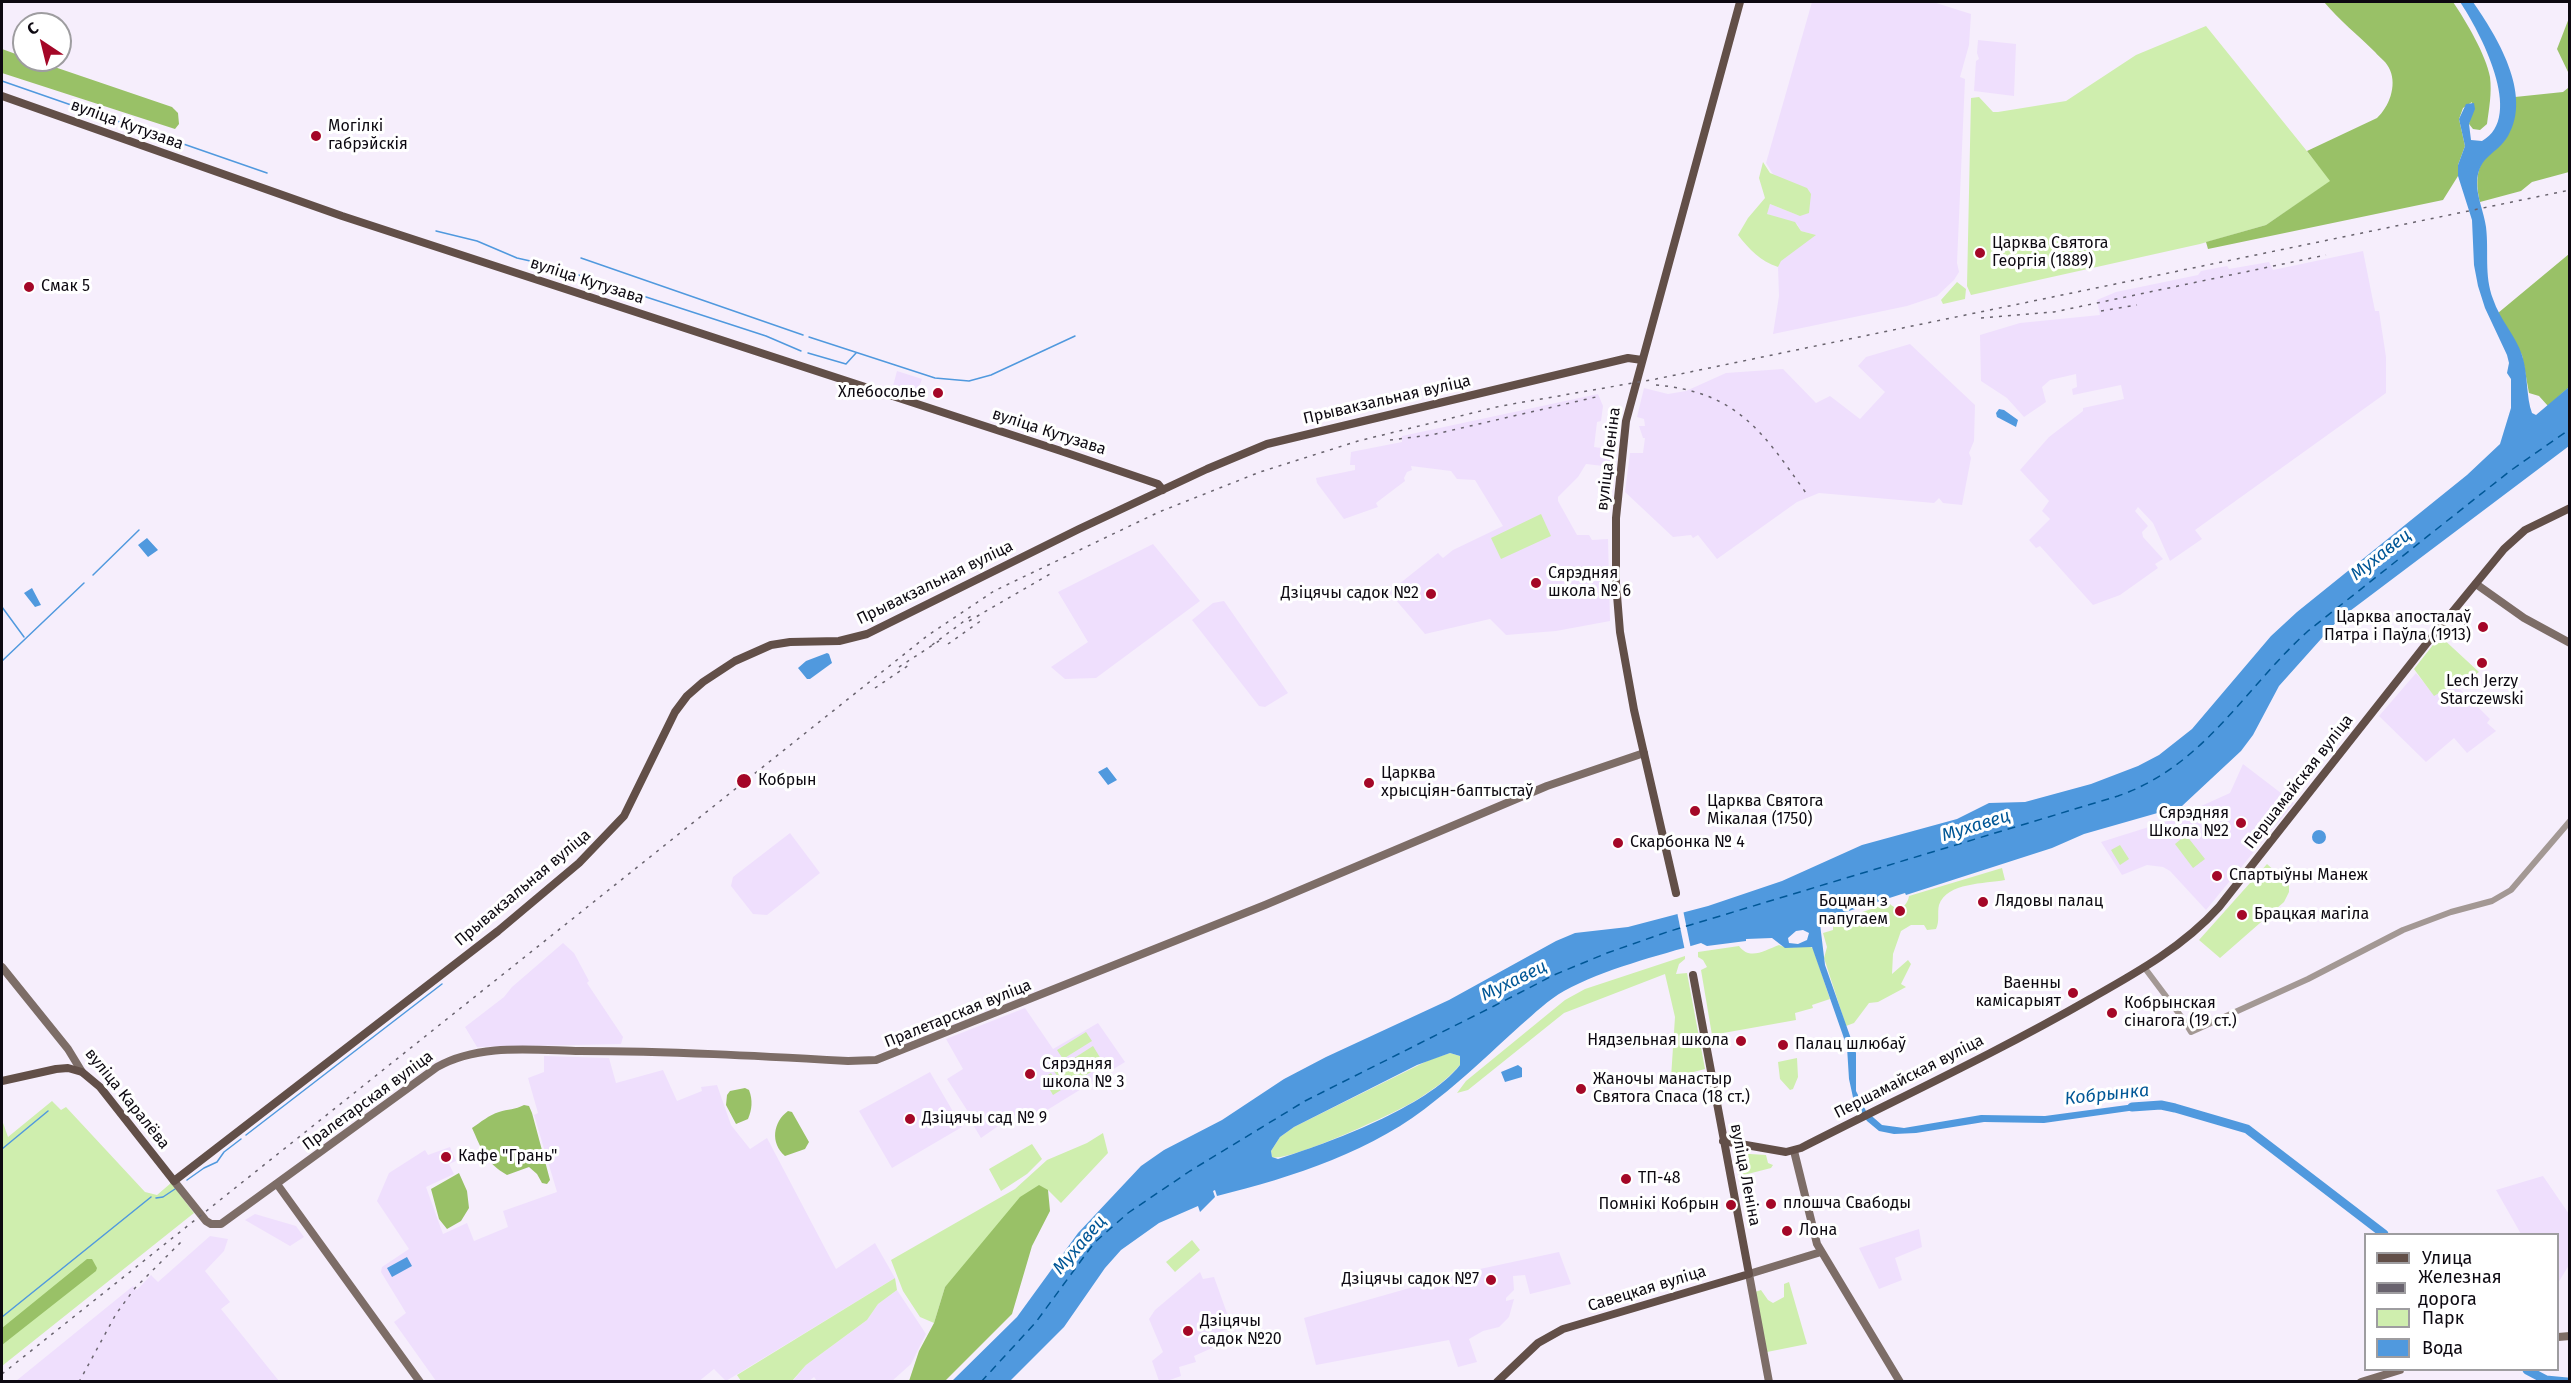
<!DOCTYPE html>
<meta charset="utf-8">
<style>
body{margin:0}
#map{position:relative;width:2571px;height:1383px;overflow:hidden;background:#f6eefc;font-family:"Fira Sans",sans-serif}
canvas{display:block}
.frame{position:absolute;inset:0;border:3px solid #0d0911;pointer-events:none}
.legend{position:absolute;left:2364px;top:1233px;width:195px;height:138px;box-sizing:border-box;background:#fff;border:2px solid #9e9da0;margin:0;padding:8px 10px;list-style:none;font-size:18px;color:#0d0911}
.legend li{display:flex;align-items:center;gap:12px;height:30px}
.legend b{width:30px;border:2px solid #9e9da0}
.north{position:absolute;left:12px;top:12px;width:60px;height:60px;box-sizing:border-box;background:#fff;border:2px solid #9e9da0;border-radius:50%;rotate:325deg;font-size:16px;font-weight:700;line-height:24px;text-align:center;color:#0d0911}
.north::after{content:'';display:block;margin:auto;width:21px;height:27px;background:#a40727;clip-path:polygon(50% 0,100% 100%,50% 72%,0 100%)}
</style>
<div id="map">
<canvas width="2571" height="1383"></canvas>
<div class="frame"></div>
<ul class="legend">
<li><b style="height:8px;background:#624f48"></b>Улица</li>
<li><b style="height:8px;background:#69636e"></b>Железная дорога</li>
<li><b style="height:16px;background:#cfeeae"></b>Парк</li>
<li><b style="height:16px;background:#5099de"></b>Вода</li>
</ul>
<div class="north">С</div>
</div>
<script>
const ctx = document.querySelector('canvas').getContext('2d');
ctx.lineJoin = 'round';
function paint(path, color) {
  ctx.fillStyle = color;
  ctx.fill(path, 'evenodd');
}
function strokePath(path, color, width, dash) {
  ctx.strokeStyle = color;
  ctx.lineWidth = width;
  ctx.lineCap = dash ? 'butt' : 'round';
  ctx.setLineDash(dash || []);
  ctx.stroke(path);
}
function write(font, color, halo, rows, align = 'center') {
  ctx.font = font + ' "Fira Sans",sans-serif';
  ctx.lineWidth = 6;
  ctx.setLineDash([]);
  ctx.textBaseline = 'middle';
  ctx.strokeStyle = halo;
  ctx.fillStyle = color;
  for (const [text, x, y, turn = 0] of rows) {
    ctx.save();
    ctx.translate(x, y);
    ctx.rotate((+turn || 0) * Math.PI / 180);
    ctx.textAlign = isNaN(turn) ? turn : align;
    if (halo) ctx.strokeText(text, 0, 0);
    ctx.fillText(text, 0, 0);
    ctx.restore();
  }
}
const built = new Path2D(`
 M1812,2h121l38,12 -2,31 -9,32 5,2 -8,184 2,9 -5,8 -17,16 -30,10 -134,28 6,-38 -1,-29 2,-6 35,-26 -14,-4 -4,-7 -31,-10 4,-10 28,11 -32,-52z
 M1978,40l38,4 -2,52 -40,-5 2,-30 3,-2 -2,-6z
 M2363,251l12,60h4l7,46v36l-191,137 7,9 -32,22 -17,-38 -15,-16 -3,4 13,15 -6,6 1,5 20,22 -8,5 3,4 -38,27 -27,10 -53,-59 -4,2 -7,-8 21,-21 -8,-8 7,-10 -29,-31 29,-33 34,-26v-3l41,-9 -3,-14 -48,10 -1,-6 5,-2 -1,-13 -26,6 -8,7 4,15 -22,15 -17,-19 -26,-17 -1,-46 40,-12 80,-8 -3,-15 19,-8 82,-17 3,-4 26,-5 2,3 40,-7 4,8z
 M1910,344l65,61 -1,36 -5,12 2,5 -9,47 -19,-2 -4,-5 -5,5 -115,-10 -22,9 -80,57 -19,-24 -5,3 -2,-3 -18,2 -48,-45 5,-39h13l2,-15h-2l-4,-12h6l-1,-7 -7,-2 7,-29 24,6 18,-3 40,-18 57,-4 33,34 14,-7 30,23 25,-27 -27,-26 8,-9z
 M897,371l25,8 -5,13 -24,-6z
 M1598,394l5,12 -2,15 -4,1 -3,25 21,3 -3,17 -26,-3 -8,13 -20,20v4l19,34h12l3,5 16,-1 2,82 -54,10 -50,4 -16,-16 -65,15 -36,-42 49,-39 5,5 10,-8 50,-24 -28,-46 -18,-1 -6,-8 -40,-5 1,4 -5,2 -3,6 1,3 -29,22 2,4 -34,12 -27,-36 -1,-5 39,-8v-5h-5l1,-13 51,-10v-6z
 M1153,544l47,57 -104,77 -31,1 -14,-12 37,-25 -30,-50z
 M1224,601l64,92 -23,14 -6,-1 -67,-86 21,-17z
 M2416,673l18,22 15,-8h9l32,32 -3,4 9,8 -29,22 -13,-15 -28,24 -47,-46z
 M2243,764l51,39 -88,107 -36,-39 -7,-4 -16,-2 -25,10 -21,-33 67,-21 62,-28z
 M790,833l30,40 -53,42 -14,-1 -22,-28 2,-9z
 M563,943l11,10 15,28 -2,2 36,54 -2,7 -144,3 -12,-20 39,-30 8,-10z
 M1025,1008l28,41 45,-26 27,39 -94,58 -17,-5 -33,23 -9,-15 2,-2 -27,-42 16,-10 -17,-30z
 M544,1056l65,2 7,25 47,-13 14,31 25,-10 -1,-4 16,-2 14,40 19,24 17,-11 69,131 39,-26 20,35 -169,103 -12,-12 -16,13 -262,-1 -42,-59 12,-9 -25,-41 1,-5 27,-18 -32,-48 12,-28 36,-23 3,5 22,-8 6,14 -7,3 5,10 -28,13 17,47 24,-11 7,18 34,-14 -5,-16 54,-19 -23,-77 4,-2 -10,-35 16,-6z
 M930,1072l32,55 -70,41 -33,-57z
 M2543,1176l26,38v51l-11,18v-49h-37l-25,-44z
 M255,1214l41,12 8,11 -14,9 -45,-26z
 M1919,1229l3,18 -27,11 7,22 -23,9 -20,-41z
 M210,1236l18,3 -4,12 -19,20 25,31 -9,7 58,72h-263l117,-95 4,4 14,-15 7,7z
 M1559,1252l12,32 -41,10 -5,-19 -12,1 1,14 -8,8v3l8,-2 -5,18 -10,10 -16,4 -14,8 8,23 -19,5 -9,-27 -133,25 -12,-47 162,-46z
 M1200,1272l3,7 11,-2 18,50 -20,8v13l-18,8 2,6 -17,5 2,9 -14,5h-8l-7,-20 11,-9 -14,-33 6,-9z
 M897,1290l29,44 -15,30 -19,17h-75l-3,-4 -5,4 -17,1 14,-17 61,-45 11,-16z`);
const green = new Path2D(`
 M2206,26l125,155 -65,44 -66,19 -229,51 -4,-9 4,-188 8,-1 14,15h5l68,-11 70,-46z
 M1763,162l7,11 37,15 4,6 -2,19 -9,3 -30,-12 -3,10 28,8 6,9 15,4 -35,26 -3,6c-18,-6 -29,-18 -40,-32l10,-17 17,-20 -6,-20z
 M1957,282l9,7 -1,10 -22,5 -2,-4z
 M1541,514l10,22 -50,23 -10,-21z
 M2440,636l39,36 -21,15h-9l-15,9 -20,-27z
 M2186,835l19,24 -12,9 -18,-24z
 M2120,845l9,14 -9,6 -9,-15z
 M2267,864l22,20v8l-5,10 -64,56 -21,-18z
 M2002,868l3,12c-20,4 -58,2 -66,25 -2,8 1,16 -3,24l-9,1 -3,-5h-13l-10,6 -8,23 -1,20 16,-14 3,4 -10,20 5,3 -28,15 -9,1 -15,20 -8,3 -22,-68 3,-11 -4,-14 10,-3v-8l56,-19c8,9 18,5 20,-7z
 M1779,945c13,6 25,-2 34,3l17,51 -18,6 1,3 -18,5 1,7 -84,15 -11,-65 6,-3 -4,-7 -5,-3v-5l41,-6c11,15 26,4 40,-1z
 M1685,956v3l-6,5 -3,10 11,-1 18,96 -34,9 4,-61 -10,-43 -101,39 -96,77 -11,3 9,-12 99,-81 20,-11z
 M1086,1032l6,9 -29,18 -6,-9z
 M1093,1046l11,18 -39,24 -11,-17z
 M1450,1053l10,3v9c-13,15 -30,27 -47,37 -18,11 -126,61 -141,55l-1,-6 9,-14 14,-10 135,-67z
 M1797,1058l1,19 -5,12 -3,1 -10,-11 -2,-17z
 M1051,1073l10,17 -8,5 -10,-17z
 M52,1101l9,9 5,-3 79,85 12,3 14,-12 23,30 -192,153v-246l6,17z
 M1103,1133l5,20 -47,50 -13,-13 -103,97 -11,36 -14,-6 -17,-26 -12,-31 124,-71 32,-29 40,-17z
 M1032,1144l10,15 -15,15 -26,17 -12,-22z
 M1734,1153l32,2 2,8 5,2 -2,3 -31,8z
 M1192,1240l8,10 -25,22 -9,-10z
 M895,1278l2,12 -19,14 -11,16 -61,45 -14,16h-51l-4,-6z
 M1789,1282l18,62 -40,8 -12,-60 6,-2 7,10 5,3 11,-6v-13z`);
const forest = new Path2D(`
 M2324,2h129c13,19 33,53 37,75 2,16 -1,32 -3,47l-7,6 -7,-1 -4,-5 3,-22 -9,6 -4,11 6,27 -7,19v11l-15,24 -235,49 -2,-7 60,-17 64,-44 -23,-30 70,-33c12,-11 20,-32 13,-48 -3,-8 -10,-12 -15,-18 -17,-17 -36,-32 -51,-50z
 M2569,18v154l-37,10 -11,9 -41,11c-4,-16 -5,-36 9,-48 5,-4 10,-7 14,-12 10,-14 12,-28 12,-45l48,-5 5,-4 1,-14 -12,-25z
 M2,49l22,8v3h10l138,47 6,6 1,11 -4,5 -173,-56z
 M2569,254v133l-21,19 -9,-10 -10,-3 -7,-38 -24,-42z
 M745,1088l4,2c4,10 3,20 -1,29l-12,5 -10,-19 1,-10 3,-4z
 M524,1105l5,1 3,7 18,67 -3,4 -5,-1 -5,-9 -8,-7 -22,8c-22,-13 -25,-25 -35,-47 9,-6 17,-13 27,-16 9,-3 16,-2 25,-7z
 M788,1111l4,1 17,30 -4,7 -20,7c-15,-13 -12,-34 3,-45z
 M459,1173l8,18 2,17 -8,13 -14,8 -8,-10 -8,-30z
 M1039,1185l9,5 2,21 -18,35 -20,68 -67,67h-36l10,-30 15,-28 11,-36 75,-90z
 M87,1259h5l5,9 -1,3 -94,74v-17z`);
const water = new Path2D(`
 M2460,2h13c23,33 60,92 35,134 -11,19 -30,19 -31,47 0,15 7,29 9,44 3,25 -2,48 7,72 7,21 23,37 29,56 6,18 4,43 10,58l4,2 33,-28v59l-231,174 -59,66 -26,49 -12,16 -59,55 -98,28 -32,14 -146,47 -1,-2 -78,25 -7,6 5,41 31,88v38l10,20 16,14 22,3 77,-13 64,1 97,-13 1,6 -99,14 -60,-1 -68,11 -22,1 -15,-3 -12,-10 -13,-19 -5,-23 -2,-32 -35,-100 -27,1 -13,-10 -26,1v2l-39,5 -6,-3c-44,13 -97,26 -137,48 -16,9 -29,22 -43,34 -28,25 -55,52 -85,75 -61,51 -143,77 -219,96l-2,-6 -2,1 2,6 -15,15 -2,-6 -39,17 -38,27 -16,18 -41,59 -54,54 -59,1 66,-65 61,-84 63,-67 23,-16 58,-30 62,-41 42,-22 123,-57 107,-59 19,-8 53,-6 80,-21 74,-25 80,-36 95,-26 32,-16 36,-1 66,-18 47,-18 21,-11 33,-26 79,-93 26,-24 170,-137 33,-31 11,-36v-29l-4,-6 2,-10 -2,-8 -22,-47 -7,-22 -4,-21 -2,-45 -14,-44v-11l7,-19 -6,-27 7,-15 8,-1 1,6 -6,15 2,16 11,1c44,-24 -3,-111 -22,-139zM1803,930l6,3 -2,7 -9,4 -9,-1 -1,-5 8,-7zM1450,1053l10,3v9c-33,42 -131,78 -182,94l-6,-2 -1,-6 9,-14 14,-10 123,-62z
 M1999,409l5,1 14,10 -2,7 -19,-10 -1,-4z
 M147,538l11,12 -10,7 -10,-12z
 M32,588l9,17 -6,2 -11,-14z
 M827,653l2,1 3,9 -22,16h-3l-9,-11 8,-7z
 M1107,767l10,13 -9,5 -10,-13z
 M2312 837a7 7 0 1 1 14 0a7 7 0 1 1-14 0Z
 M1518,1065l4,3v9l-17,5 -4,-10z
 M407,1257l5,9 -20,11 -5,-9z`);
const pier = new Path2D(`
 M1683,910l8,39 -6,2 -8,-39z`);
const stream = new Path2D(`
 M2,81l265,92
 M436,231l41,10 40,17 31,7
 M581,258l222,77
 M560,269l206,67 35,15
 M809,337l126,41 34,3 22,-6 84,-39
 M808,353l38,11 10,-11
 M93,575l46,-45
 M2,607l22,30
 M2,661l82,-78
 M246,1135l196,-151
 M2,1149l46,-38
 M187,1180l17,-12 13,-6 7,-10 17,-13
 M156,1198l7,-1 12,-8
 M2,1317l149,-120`);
const river = new Path2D(`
 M2132,1107l29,-2 14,3 72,21 137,105
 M2527,1370l19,10 21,2`);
const ferry = new Path2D(`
 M981,1382l55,-60 58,-79 34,-30 62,-42 115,-70 189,-95 60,-31 53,-22 60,-21 451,-136c86,-30 125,-106 190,-165l202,-160 60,-42`);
const tertiary = new Path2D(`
 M2144,967l39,52 8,13 117,-53 95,-49 48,-18 41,-11 19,-11 59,-69`);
const secondary = new Path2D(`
 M2476,584l48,34 46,25
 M2,967l66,82 14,23
 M1794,1151l23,93 83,138
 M174,1181l32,40 5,3h10l216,-157c42,-24 96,-17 143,-16 89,0 179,5 268,10l28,-1 389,-155 282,-119 97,-33
 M277,1184l143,198
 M2558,1337l12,-1
 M1769,1382l-20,-108 72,-22
 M2361,1382l39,-12`);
const primary = new Path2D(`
 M2,96l340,120 719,235 97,33 5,6
 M1676,893l-42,-183 -14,-78 -4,-49v-65l10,-97 114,-419
 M2,1081l54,-12 12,-1 14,4 18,15 74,94 324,-250 81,-68 45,-47 51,-104 12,-16 16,-14 32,-21 36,-16 19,-3 49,-1 28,-7 212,-105 128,-60 60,-25 361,-86 14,2
 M1723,1141l63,11 15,-4c96,-49 195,-95 289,-149 46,-26 93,-52 129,-92l208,-264 77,-94 21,-19 45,-22
 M1497,1382l41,-39 25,-14 186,-55 -56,-299`);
const rail = new Path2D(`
 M2101,311l36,-6
 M1981,318l73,-6 272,-57
 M1656,385c81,7 106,46 150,108
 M1390,440l41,-5 165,-38
 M969,621l81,-47
 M948,644l34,-24
 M932,645l43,-32
 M899,667l40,-26
 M875,688l34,-23
 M2,1374l925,-738 67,-45 165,-79 101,-40 98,-31 143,-35 155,-27 914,-189
 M79,1382l37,-68 19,-26 49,-49`);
const markers = [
 [316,136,6,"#a40727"],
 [1980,253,6,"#a40727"],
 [29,287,6,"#a40727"],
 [938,393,6,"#a40727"],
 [1536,583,6,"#a40727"],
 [1431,594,6,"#a40727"],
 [2483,627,6,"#a40727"],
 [2482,663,6,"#a40727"],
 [744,781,8,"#a40727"],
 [1369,783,6,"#a40727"],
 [1695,811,6,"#a40727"],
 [2241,823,6,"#a40727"],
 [1618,843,6,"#a40727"],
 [2217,876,6,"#a40727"],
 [1983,902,6,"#a40727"],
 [1900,911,6,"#a40727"],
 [2242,915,6,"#a40727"],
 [2073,993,6,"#a40727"],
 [2112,1013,6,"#a40727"],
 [1741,1041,6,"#a40727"],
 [1783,1045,6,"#a40727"],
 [1030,1074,6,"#a40727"],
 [1581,1089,6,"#a40727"],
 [910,1119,6,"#a40727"],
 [446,1157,6,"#a40727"],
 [1626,1179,6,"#a40727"],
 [1771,1204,6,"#a40727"],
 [1731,1205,6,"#a40727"],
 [1787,1231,6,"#a40727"],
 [1491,1280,6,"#a40727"],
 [1188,1331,6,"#a40727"]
];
const streetNames = [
 ["вуліца Кутузава",127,125,20],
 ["вуліца Кутузава",587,281,18],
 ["Прывакзальная вуліца",1387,400,-13],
 ["вуліца Кутузава",1049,432,18],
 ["вуліца Леніна",1609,459,-83],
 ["Прывакзальная вуліца",935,583,-26],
 ["Першамайская вуліца",2299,782,-52],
 ["Прывакзальная вуліца",523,888,-40],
 ["Пралетарская вуліца",958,1014,-22],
 ["Першамайская вуліца",1909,1077,-27],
 ["вуліца Каралёва",127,1099,51],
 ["Пралетарская вуліца",368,1101,-36],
 ["вуліца Леніна",1745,1175,79],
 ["Савецкая вуліца",1647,1289,-17]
];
const poiNames = [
 ["Могілкі",328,127],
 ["габрэйскія",328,145],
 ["Царква Святога",1992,244],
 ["Георгія (1889)",1992,262],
 ["Смак 5",41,287],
 ["Хлебосолье",926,393,"right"],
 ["Сярэдняя",1548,574],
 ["школа № 6",1548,592],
 ["Дзіцячы садок №2",1419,594,"right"],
 ["Царква апосталаў",2471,618,"right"],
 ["Пятра і Паўла (1913)",2471,636,"right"],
 ["Lech Jerzy",2482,682,"center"],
 ["Starczewski",2482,700,"center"],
 ["Царква",1381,774],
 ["хрысціян-баптыстаў",1381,792],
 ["Кобрын",758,781],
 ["Царква Святога",1707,802],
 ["Мікалая (1750)",1707,820],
 ["Сярэдняя",2229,814,"right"],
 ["Школа №2",2229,832,"right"],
 ["Скарбонка № 4",1630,843],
 ["Спартыўны Манеж",2229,876],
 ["Боцман з",1888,902,"right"],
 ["папугаем",1888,920,"right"],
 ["Лядовы палац",1995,902],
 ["Брацкая магіла",2254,915],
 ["Ваенны",2061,984,"right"],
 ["камісарыят",2061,1002,"right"],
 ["Кобрынская",2124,1004],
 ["сінагога (19 ст.)",2124,1022],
 ["Нядзельная школа",1729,1041,"right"],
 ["Палац шлюбаў",1795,1045],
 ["Сярэдняя",1042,1065],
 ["школа № 3",1042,1083],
 ["Жаночы манастыр",1593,1080],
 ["Святога Спаса (18 ст.)",1593,1098],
 ["Дзіцячы сад № 9",922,1119],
 ["Кафе \"Грань\"",458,1157],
 ["ТП-48",1638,1179],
 ["плошча Свабоды",1783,1204],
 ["Помнікі Кобрын",1719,1205,"right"],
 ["Лона",1799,1231],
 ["Дзіцячы садок №7",1479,1280,"right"],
 ["Дзіцячы",1200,1322],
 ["садок №20",1200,1340]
];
const waterNames = [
 ["Мухавец",2381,555,-38],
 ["Мухавец",1976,826,-17],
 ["Мухавец",1514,981,-26],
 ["Кобрынка",2107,1095,-6],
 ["Мухавец",1080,1245,-49]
];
paint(built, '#efdffd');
paint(green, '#cfeeae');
paint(forest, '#99c167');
paint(water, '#5099de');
paint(pier, '#f6eefc');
strokePath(stream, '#5099de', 1.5);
strokePath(river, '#5099de', 9);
strokePath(ferry, '#005796', 1.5, [8, 6]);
strokePath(tertiary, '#a39894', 6);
strokePath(secondary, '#7d6d67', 8);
strokePath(primary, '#624f48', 8);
strokePath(rail, '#69636e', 1.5, [3, 6]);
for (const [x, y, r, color] of markers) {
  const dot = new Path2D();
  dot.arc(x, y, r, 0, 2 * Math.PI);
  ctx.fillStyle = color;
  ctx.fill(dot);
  strokePath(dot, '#fff', 2);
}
write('16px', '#0d0911', '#fff', streetNames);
write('16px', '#0d0911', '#fff', poiNames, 'left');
write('italic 18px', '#005796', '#fff', waterNames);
</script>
